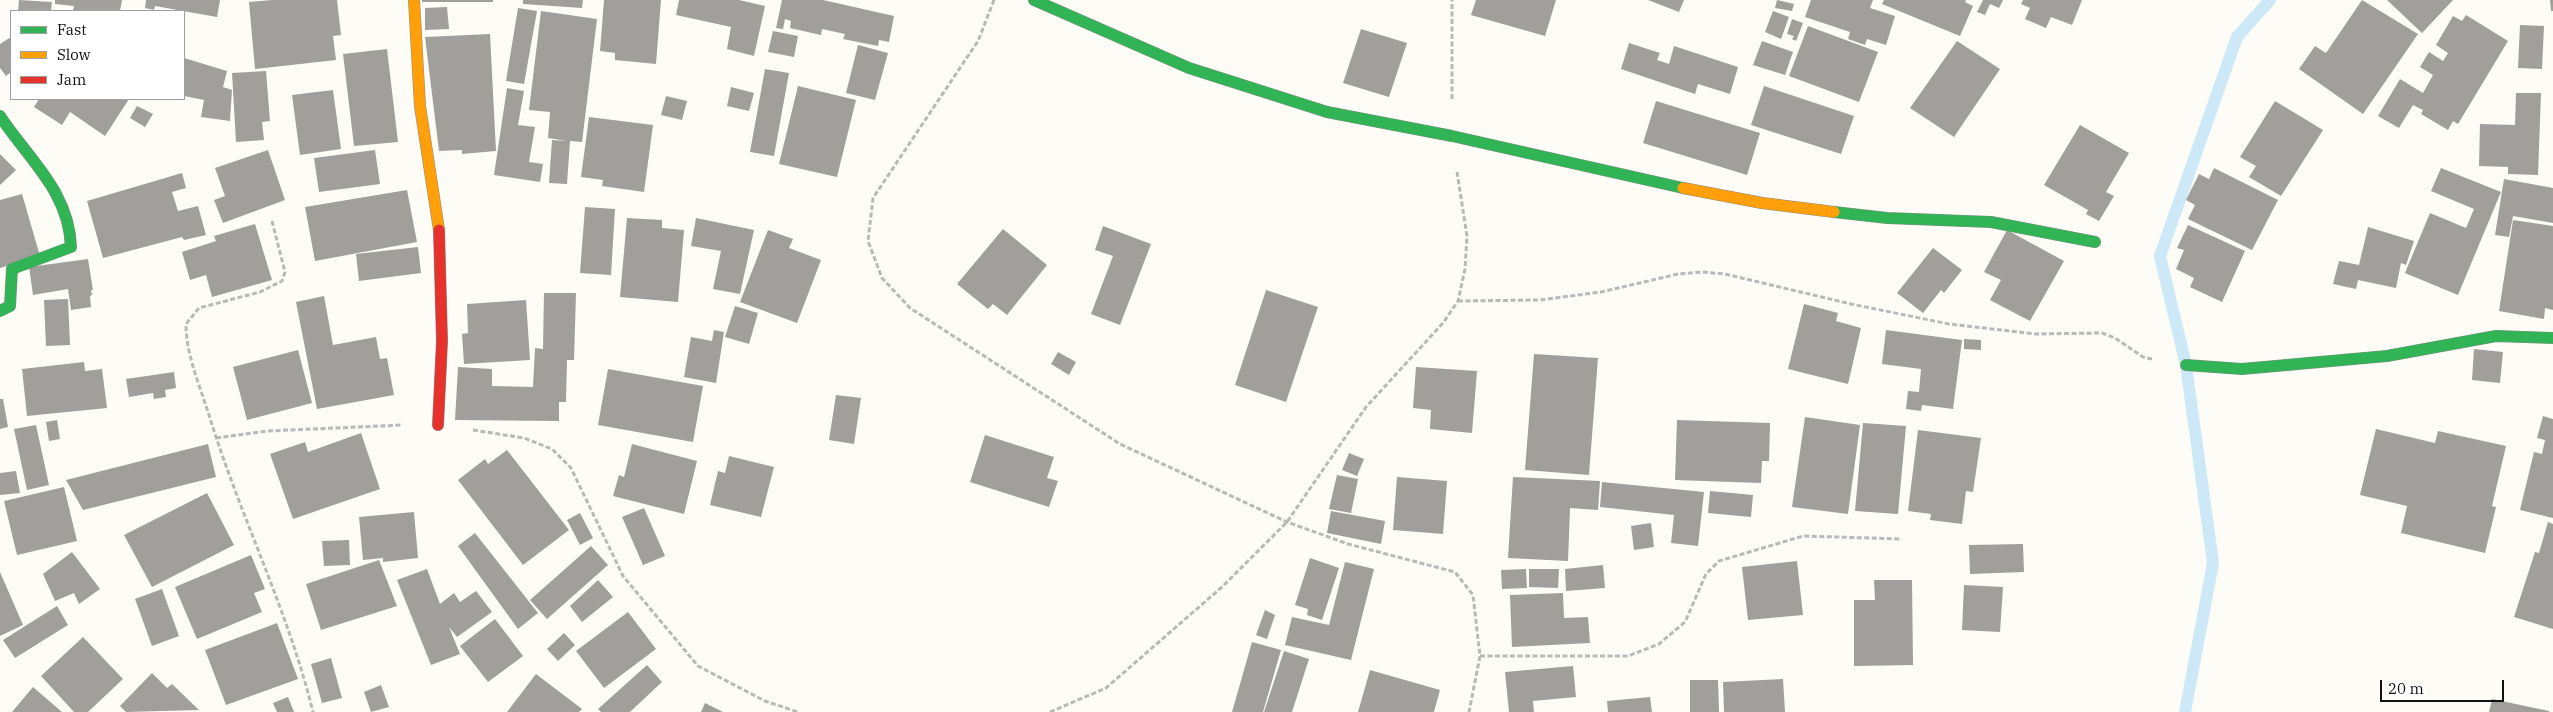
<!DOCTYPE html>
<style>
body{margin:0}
#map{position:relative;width:2553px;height:712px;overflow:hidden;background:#fdfcf7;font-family:"IBM Plex Serif",serif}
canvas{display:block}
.legend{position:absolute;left:10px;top:10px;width:175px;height:90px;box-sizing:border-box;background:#fff;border:1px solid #a0a0a0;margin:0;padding:6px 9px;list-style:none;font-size:15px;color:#111}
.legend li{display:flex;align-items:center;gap:10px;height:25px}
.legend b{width:25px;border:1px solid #a0a0a0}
.scale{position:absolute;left:2380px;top:680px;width:124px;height:22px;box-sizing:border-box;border:2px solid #111;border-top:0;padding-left:6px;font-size:15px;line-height:18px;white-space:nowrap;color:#111;-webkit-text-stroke:4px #fff;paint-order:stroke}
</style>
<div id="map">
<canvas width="2553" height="712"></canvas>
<ul class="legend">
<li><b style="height:6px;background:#30b455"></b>Fast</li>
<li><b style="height:6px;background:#ff9f0a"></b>Slow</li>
<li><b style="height:6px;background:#e5322d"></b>Jam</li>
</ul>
<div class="scale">20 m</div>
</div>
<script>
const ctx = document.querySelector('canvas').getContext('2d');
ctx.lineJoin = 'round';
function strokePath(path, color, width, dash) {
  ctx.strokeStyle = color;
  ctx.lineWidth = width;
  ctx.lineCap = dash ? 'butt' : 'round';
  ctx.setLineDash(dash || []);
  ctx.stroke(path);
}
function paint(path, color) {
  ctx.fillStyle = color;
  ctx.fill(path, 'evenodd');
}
const stream = new Path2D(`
 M2185,712l28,-149 -27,-198 -26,-109 77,-219 33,-37`);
const building = new Path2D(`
 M19,0l33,2 -1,9h-33z
 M55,0h67l-2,11h-47l1,-5 -19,-2z
 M146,0h74l-3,17 -62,-11 -1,4 -9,-2z
 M272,0h65l4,35 -8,1 3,24 -81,9 -6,-67z
 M422,0h71v2h-71z
 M523,0h60l-1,8 -59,-4z
 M604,0h57l-5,64 -41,-4v-7l-15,-2z
 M679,0h60l26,6 -11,50 -27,-7 4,-22 -55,-12z
 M782,0h41l71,16 -5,26 -10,-2 -1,6 -35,-7 2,-5 -23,-5 -1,6 -31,-7 1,-7 -6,-2 -2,10 -7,-1z
 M1476,0h80l-11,36 -74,-21z
 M1648,0h36l-5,12z
 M1777,0l17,4 -2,7 -17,-3z
 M1811,0h62l-3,8 25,8 -9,29 -19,-6 -2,6 -17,-6 2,-7 -45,-15z
 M1884,0h82l-1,2 8,4 -13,30 -78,-32z
 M1983,0h20l-4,8 -9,-4 -5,11 -8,-3z
 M2023,0h59l-10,25 -21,-8 -5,11 -21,-9 5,-11 -9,-4z
 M2362,0l56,34 -55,80 -64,-45 16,-23 11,7z
 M2387,0h66l-31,33z
 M2550,0h3v11h-2z
 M447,7l2,22 -24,1v-22z
 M518,8l19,3 -13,73 -18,-3z
 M541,11l56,8 -15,123 -12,-1 -3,43 -18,-1 3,-43 15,1 -19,-3 2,-26 -21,-2z
 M1773,11l16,6 -8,22 -16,-7z
 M2466,15l42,26 -50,83 -5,-3 -5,9 -27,-16 2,-4 -10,-5 -14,23 -21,-12 22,-37 23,14 10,-18 -13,-8 9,-15 14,9 5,-8 -12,-8 17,-29 9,5z
 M1792,19l11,4 -7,18 -4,-2 2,-3 -7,-2z
 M2520,25l24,1 -2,43 -24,-1z
 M1808,26l70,26 -19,50 -70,-26z
 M1361,29l46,14 -18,54 -46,-14z
 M773,31l25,5 -4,21 -26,-5z
 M490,34l6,117 -34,3v-4l-23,1 -14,-114z
 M11,37v35l-5,4 -6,-8v-24z
 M1762,41l31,11 -8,23 -32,-10z
 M1957,41l43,28 -46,68 -44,-29z
 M1629,43l31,10 -3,7 12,4 5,-18 64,21 -8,27 -32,-10 -3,10 -74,-25z
 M858,45l30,8 -13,47 -29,-7z
 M387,49l11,93 -44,4 -11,-92z
 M184,58l43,13 -4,16 9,3 -2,31 -29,-4 3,-17 -20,-4z
 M765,69l24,4 -15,83 -24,-4z
 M266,71l4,50 -8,1 2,18 -28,2 -4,-69z
 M798,86l58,14 -19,77 -58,-13z
 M1764,86l90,30 -13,38 -90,-29z
 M731,87l23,6 -5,18 -22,-5z
 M507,88l17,3 -6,34 17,2 -6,35 14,2 -3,18 -46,-7z
 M333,90l8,59 -41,6 -8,-60z
 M2516,93h25l-3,82 -30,-1v-7l-29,-1 1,-42 35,1z
 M666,96l21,5 -5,19 -21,-5z
 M39,99h90l-24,37 -35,-24 -8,13 -28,-18z
 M1656,101l104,32 -13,42 -104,-32z
 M2275,101l48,29 -42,66 -32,-19 7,-11 -16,-9z
 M137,106l16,8 -8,13 -15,-9z
 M589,117l64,8 -9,67 -42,-6 1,-6 -22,-3z
 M2080,125l49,28 -23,39 8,4 -15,25 -13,-7 2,-4 -44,-25z
 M268,150l17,50 -62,23 -9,-23 11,-4 -10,-28z
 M375,150l5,34 -61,8 -5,-34z
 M0,154l16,16 -16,15z
 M2214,168l64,32 -26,50 -64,-31 7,-14 -9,-5 13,-26 10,5z
 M2441,168l60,24 -43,103 -53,-22 25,-60 36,15 8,-19 -43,-18z
 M182,173l4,15 -14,4 6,19 20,-5 8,29 -22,5 -2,-3 -79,21 -16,-57z
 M2504,179l49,9v35l-40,-7 -4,21 -14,-2z
 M407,190l10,52 -102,19 -10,-54z
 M22,194l18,62 -40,12v-68z
 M585,207l30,2 -4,66 -31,-2z
 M627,218l35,2v8l22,2 -6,72 -58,-5z
 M696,218l58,12 -14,64 -27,-5 8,-38 -30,-5z
 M2513,220l40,6v84l-8,-2 -1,11 -45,-8z
 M255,224l17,56 -60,17 -6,-22 -16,5 -8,-28 34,-11 -2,-5z
 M2188,225l57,26 -23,51 -32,-15 4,-9 -18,-9 8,-19 -7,-2z
 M1103,226l48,18 -31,81 -29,-11 22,-58 -18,-6z
 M2368,227l46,14 -8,24 -5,-2 -5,25 -38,-8 -2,9 -23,-5 6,-23 20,4z
 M1003,229l44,36 -40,50 -14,-11 -5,5 -31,-25z
 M768,230l25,9 -4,9 32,12 -24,63 -57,-21z
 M2007,230l57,31 -34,60 -40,-21 11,-20 -17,-8z
 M418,247l3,26 -62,8 -3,-27z
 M1933,248l29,22 -18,23 -3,-3 -18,23 -26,-20z
 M88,259l5,31h-2l1,5 -2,1 1,11 -20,3 -3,-21 -35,6 -4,-28z
 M1266,290l52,17 -32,95 -51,-17z
 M544,293h32l-2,67h-7l-1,42h-7v19l-104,-1 3,-53 34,2v17l41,1 2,-39 8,1z
 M324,296l9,49 43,-8 4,22 7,-1 7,37 -77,14 -21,-107z
 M68,299l2,46 -24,1 -2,-46z
 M526,300l4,60 -66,4 -2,-30 6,-1 -1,-29z
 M1804,304l34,9 -2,8 25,7 -13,56 -60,-15z
 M735,306l23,7 -9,31 -24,-7z
 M714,330l10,2 -8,51 -32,-6 7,-40 21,4z
 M1886,330l76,10 -9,69 -31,-4 -1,6 -15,-2 2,-18 11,1 2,-23 -39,-5z
 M1964,339l17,1v10l-17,-1z
 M2474,349l29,3 -3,31 -28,-3z
 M298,350l14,53 -65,17 -14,-53z
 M1058,352l18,10 -7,13 -18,-11z
 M1534,354l64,4 -9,117 -64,-5z
 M84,362l1,9 17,-2 5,39 -80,8 -5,-47z
 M1416,367l61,4 -5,62 -42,-4 1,-19 -18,-2z
 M608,369l95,17 -10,56 -95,-17z
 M174,372l2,16 -11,2 1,7 -12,2 -1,-6 -24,4 -3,-18z
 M836,395l25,3 -7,46 -25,-4z
 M0,399h3l5,28 -8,2z
 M2543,416l10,3v99l-33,-8 14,-58 8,2 3,-14 -8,-2z
 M1805,417l55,8 -12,89 -56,-7z
 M57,420l3,19 -11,2 -3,-19z
 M1677,420l93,3 -1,38h-7l-1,22 -86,-3z
 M1863,423l43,3 -8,88 -43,-3z
 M36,425l13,60 -22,5 -13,-61z
 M2376,429l59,14 3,-12 68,15 -14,60 4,1 -11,46 -84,-20 6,-27 -47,-11z
 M1918,430l63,8 -8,54 -7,-1 -4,33 -32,-4 1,-6 -23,-3z
 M361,433l19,56 -87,30 -23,-65 35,-12 3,10z
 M985,435l69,22 -7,21 11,3 -9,26 -79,-25z
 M208,444l8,33 -133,33 -17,-30z
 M632,444l65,17 -13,53 -71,-18 6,-21 5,2z
 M507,450l62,80 -46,35 -65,-85 27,-21 3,5z
 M1349,453l15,6 -7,17 -15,-6z
 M729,456l45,11 -13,50 -51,-12 8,-34 7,2z
 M16,471l4,22 -20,2v-22z
 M1337,475l21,4 -7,34 -22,-4z
 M1397,477l50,4 -4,53 -50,-4z
 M1513,477l87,4 -2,29 -28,-2 -2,53 -60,-3z
 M1602,482l102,10 -6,54 -27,-3 3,-28 -74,-8z
 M64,487l13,54 -60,14 -13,-54z
 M1710,491l43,4 -2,22 -43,-4z
 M207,493l27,52 -82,42 -28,-52z
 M644,508l21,48 -22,9 -21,-48z
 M1331,511l54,10 -4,23 -54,-11z
 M414,512l4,46 -35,4v-4l-20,2 -4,-43z
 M580,513l13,25 -13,7 -13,-25z
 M2548,522l5,2v105l-39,-12 21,-65 4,1z
 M1651,523l3,24 -20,3 -3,-24z
 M475,533l63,80 -20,16 -60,-83z
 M349,540l1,25 -26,1 -2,-25z
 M2023,544l1,28 -54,2 -1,-29z
 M591,546l17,19 -61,54 -17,-19z
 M72,552l28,37 -21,15 -5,-11 -19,8 -12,-27z
 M251,555l14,34 -11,4 8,19 -65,27 -22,-52z
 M1310,558l29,10 -17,52 -15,-5 1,-6 -13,-4z
 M379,560l18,46 -76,24 -15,-46z
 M1797,561l6,54 -55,5 -6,-53z
 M1345,562l29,7 -23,91 -66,-15 7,-28 37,8z
 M1603,565l2,23 -39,3 -1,-22z
 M427,569l13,35 14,-11 6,9 16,-11 16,21 -35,25 -8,-10 11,27 -29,11 -34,-85z
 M1526,569l1,19 -25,1 -1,-19z
 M1529,569h30l-1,19 -29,-1z
 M0,572l23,53 -23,11z
 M598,580l15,17 -31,25 -12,-16z
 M1874,580h38l1,85 -59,1v-66h21z
 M1964,585l39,2 -3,45 -38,-2z
 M162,589l17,47 -27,10 -17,-47z
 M1563,593l1,25 24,-1 2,26 -78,4 -2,-52z
 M57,606l11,19 -53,33 -12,-18z
 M1265,610l10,5 -8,24 -11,-4z
 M628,612l28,37 -52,39 -28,-37z
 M495,619l28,37 -35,26 -28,-36z
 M277,623l21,56 -72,26 -21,-55z
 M564,633l11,12 -17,16 -11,-12z
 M83,637l40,42 -35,33h-14l-33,-36z
 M1252,642l29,8 -18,62h-31z
 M1284,651l25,8 -17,53h-28z
 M331,658l11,40 -20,5 -11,-39z
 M647,665l15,17 -32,30h-29l-3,-3z
 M1573,666l3,31 -43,4 1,11h-25l-4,-40z
 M1370,670l70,20 -6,22h-76z
 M152,673l15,15 5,-4 27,26 -73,2 -6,-6z
 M536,674l46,35 -3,3h-72z
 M1783,679l2,33h-61l-1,-30z
 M1690,680h28l1,32h-29z
 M381,685l8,22 -18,5 -7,-20z
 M33,687l29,25h-50z
 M288,697l6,15h-17l-4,-9z
 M1650,697l2,15h-44l-1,-11z
 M2492,699l57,12v1h-60z
 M705,703l18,9h-22z`);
const path = new Path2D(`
 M994,0l-16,41 -105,157 -5,43 14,37 28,30 210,136 167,78 61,22 107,28 18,23 7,61 -11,56
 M1452,99v-99
 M272,221l13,51 -3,9 -22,11 -61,16 -13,16c0,31 14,62 23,91 31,101 79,195 104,297
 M1458,301l82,-1 61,-8 77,-18 24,-2 23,2 126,30 98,20 87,10 66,-1 13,5 28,19 9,2
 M473,430l51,8 28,11 19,19 52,108 75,90 67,35 33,11
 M216,438l52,-7 134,-6
 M1480,656h148l31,-12 26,-22 21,-48 13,-13 84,-25 99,3
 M1050,712l56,-24 116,-101 65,-65 79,-115 77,-84 15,-22 7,-32 2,-33 -10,-64`);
const fast = new Path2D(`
 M1034,0l155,68 138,44 125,24 231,52
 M0,116c29,44 69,75 71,131l-59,22 -2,37 -10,5
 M1834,212l53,6 104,4 104,20
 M2186,365l56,4 145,-13 109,-20 57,2`);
const slow = new Path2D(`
 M414,0l6,106 19,124
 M1683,188l79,15 72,9`);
const jam = new Path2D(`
 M438,425l4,-84 -3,-111`);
strokePath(stream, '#cde8f7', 12);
paint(building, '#a19f9c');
strokePath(fast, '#8e8d8b', 12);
strokePath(slow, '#8e8d8b', 12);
strokePath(jam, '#8e8d8b', 12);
strokePath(path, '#b9b9b8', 3, [5, 2.5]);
strokePath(fast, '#30b455', 11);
strokePath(slow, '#ff9f0a', 11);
strokePath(jam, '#e5322d', 11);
</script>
